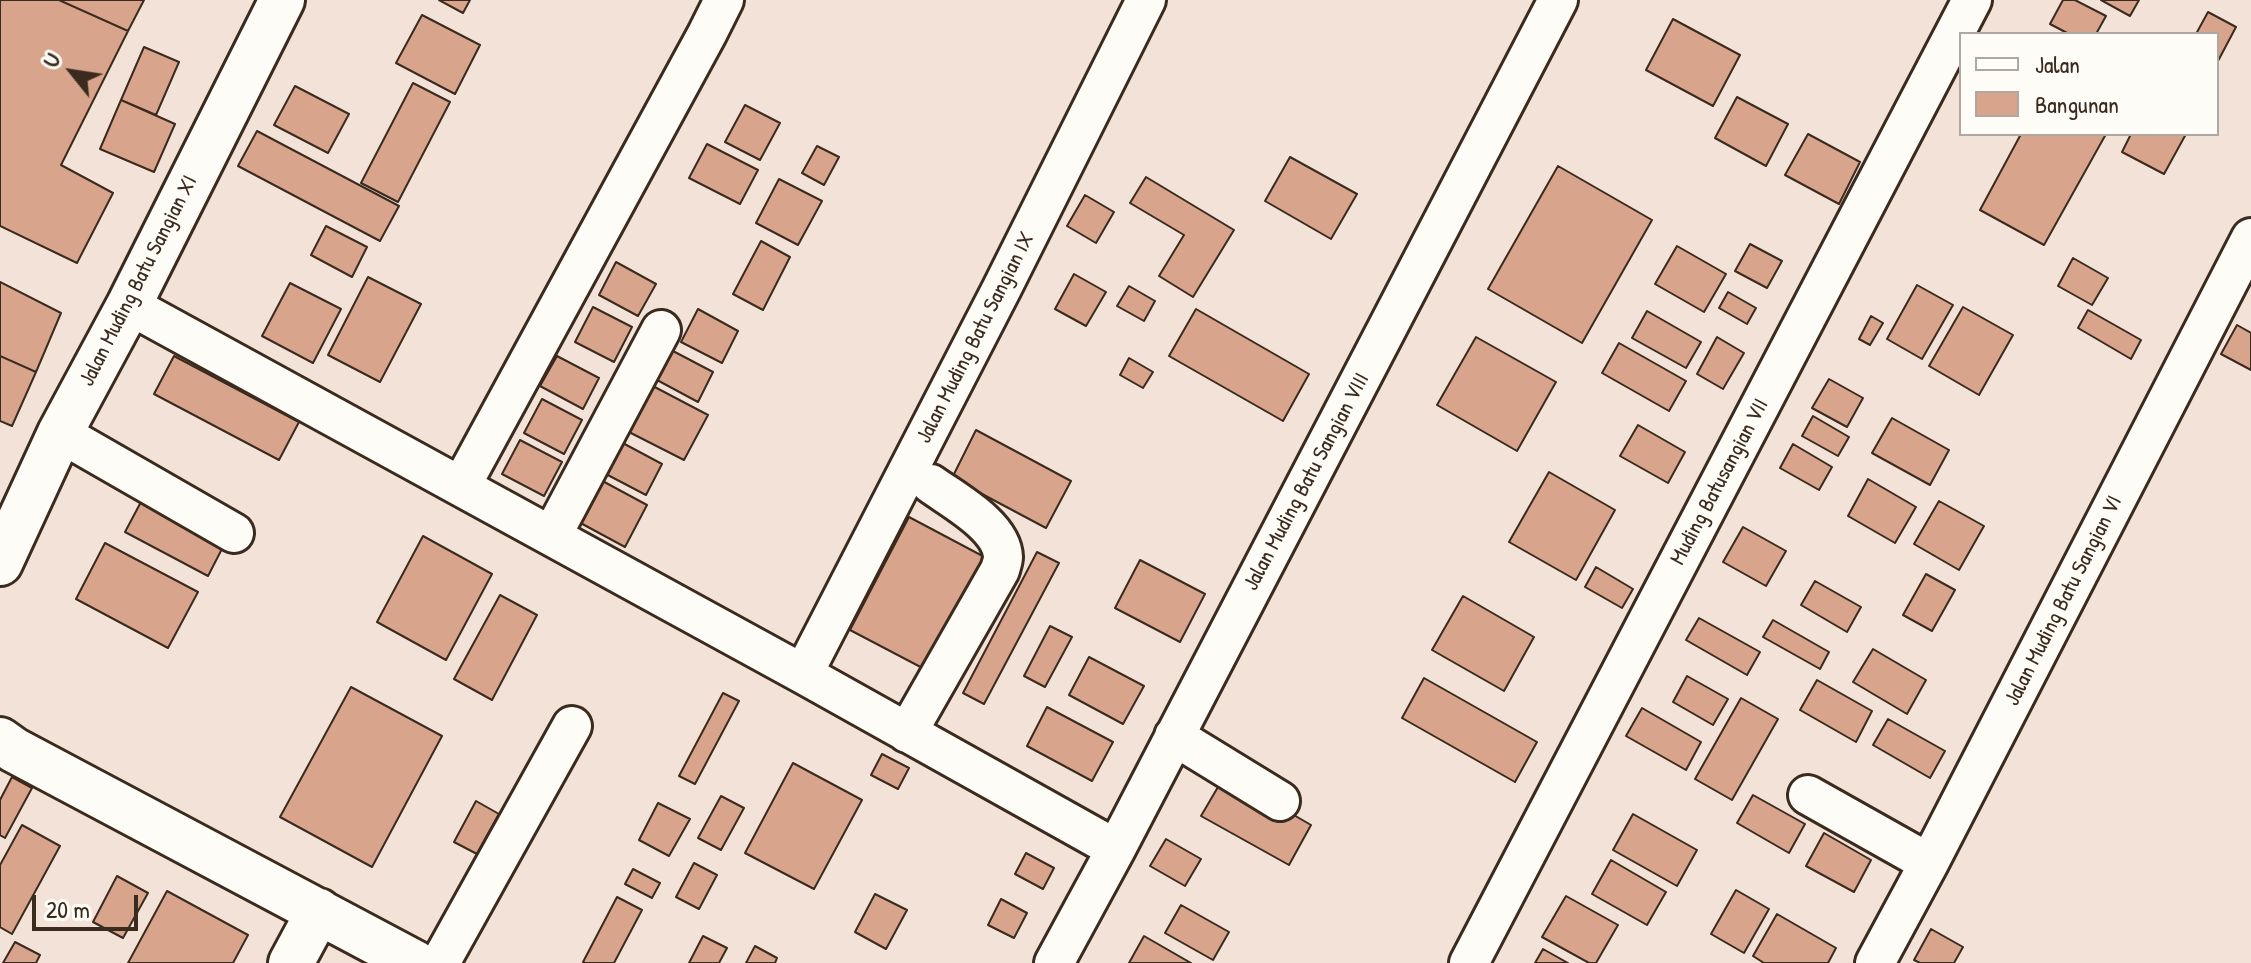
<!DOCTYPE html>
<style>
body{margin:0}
#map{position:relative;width:2251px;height:963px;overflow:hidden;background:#f2e2d7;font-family:"Patrick Hand",sans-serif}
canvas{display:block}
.legend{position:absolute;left:1959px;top:32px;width:260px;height:104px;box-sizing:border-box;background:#fdfcf7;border:2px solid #afa8a0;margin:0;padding:10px 14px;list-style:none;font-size:24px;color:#3b2a1e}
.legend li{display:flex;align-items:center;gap:16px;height:40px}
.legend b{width:40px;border:2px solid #afa8a0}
.north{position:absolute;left:32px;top:32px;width:80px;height:80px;-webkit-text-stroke:6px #fdfcf7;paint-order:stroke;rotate:300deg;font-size:22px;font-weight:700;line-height:32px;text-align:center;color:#3b2a1e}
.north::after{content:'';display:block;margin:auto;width:28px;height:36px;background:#3b2a1e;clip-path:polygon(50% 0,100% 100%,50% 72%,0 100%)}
.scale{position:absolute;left:32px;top:895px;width:106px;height:36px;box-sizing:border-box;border:4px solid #3b2a1e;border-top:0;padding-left:10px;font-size:24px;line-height:28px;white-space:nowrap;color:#3b2a1e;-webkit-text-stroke:6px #fdfcf7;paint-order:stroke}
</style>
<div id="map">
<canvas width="2251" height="963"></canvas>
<ul class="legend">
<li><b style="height:10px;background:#fdfcf7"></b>Jalan</li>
<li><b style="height:22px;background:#d8a58c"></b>Bangunan</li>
</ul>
<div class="north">U</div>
<div class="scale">20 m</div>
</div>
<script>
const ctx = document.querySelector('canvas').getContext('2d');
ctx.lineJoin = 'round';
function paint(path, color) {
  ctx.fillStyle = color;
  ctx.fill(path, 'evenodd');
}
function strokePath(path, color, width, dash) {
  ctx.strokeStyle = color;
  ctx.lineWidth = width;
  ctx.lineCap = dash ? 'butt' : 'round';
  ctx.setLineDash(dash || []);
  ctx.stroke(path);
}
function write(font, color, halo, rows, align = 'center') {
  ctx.font = font + ' "Patrick Hand",sans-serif';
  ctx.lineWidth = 6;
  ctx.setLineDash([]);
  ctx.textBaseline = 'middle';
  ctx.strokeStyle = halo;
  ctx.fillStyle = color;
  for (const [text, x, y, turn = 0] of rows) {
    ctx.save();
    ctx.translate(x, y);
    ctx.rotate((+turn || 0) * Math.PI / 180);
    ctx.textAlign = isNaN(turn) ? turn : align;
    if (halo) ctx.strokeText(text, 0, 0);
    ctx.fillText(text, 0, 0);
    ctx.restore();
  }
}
const building = new Path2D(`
 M0,0h59l69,31 -67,134 52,28 -36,70 -77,-37z
 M59,0h85l-16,31z
 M439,0h31l-7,13z
 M2063,0h12l31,16 -10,18h-27l-19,-10z
 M2101,0h38l-9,16z
 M2208,12l28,15 -18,34 -1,-27h-21z
 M422,15l58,30 -25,49 -59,-31z
 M1673,19l67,36 -27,51 -67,-36z
 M144,47l35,15 -23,53 -35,-15z
 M413,83l37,19 -52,100 -37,-19z
 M295,86l54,28 -21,39 -54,-28z
 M1737,97l51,27 -22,42 -51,-28z
 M121,100l54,24 -21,48 -54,-23z
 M745,105l35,18 -20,37 -35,-18z
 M257,131l142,75 -19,35 -142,-75z
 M1808,134l52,28 -21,42 -54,-29z
 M2021,134h85l-62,111 -64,-35z
 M2131,134h55l-22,40 -42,-22z
 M707,144l51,26 -18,34 -51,-26z
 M817,146l22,11 -15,28 -22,-12z
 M1290,157l67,37 -26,45 -66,-38z
 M1558,166l94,54 -70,123 -94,-54z
 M1146,177l88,53 -41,67 -34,-21 25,-41 -54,-32z
 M779,179l43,22 -24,44 -42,-22z
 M1085,195l29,17 -18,31 -29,-17z
 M326,226l41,21 -15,30 -41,-22z
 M761,241l29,16 -27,53 -30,-16z
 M1750,244l32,17 -15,27 -32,-17z
 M1677,246l49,28 -22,38 -49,-28z
 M2073,258l35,20 -16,27 -34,-19z
 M616,262l40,22 -18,32 -39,-21z
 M1074,274l32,18 -20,34 -31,-17z
 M368,277l53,27 -41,78 -52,-27z
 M0,282l61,31 -25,59 -36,-16z
 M290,283l51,26 -28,54 -51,-27z
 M1917,285l36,20 -31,54 -35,-20z
 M1129,286l26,15 -11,20 -27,-15z
 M1728,292l28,16 -9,16 -28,-16z
 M593,307l39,20 -18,35 -39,-20z
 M1963,307l50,28 -34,60 -50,-29z
 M698,309l40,22 -16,32 -41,-21z
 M1196,309l113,65 -26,47 -114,-65z
 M2088,310l53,30 -10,19 -53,-31z
 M1647,311l54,31 -15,26 -54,-30z
 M1871,316l12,7 -13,22 -11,-6z
 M2237,325l14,8v37l-30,-16z
 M1476,337l80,45 -39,69 -80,-46z
 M1717,337l27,16 -21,36 -26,-15z
 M1619,343l67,38 -17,30 -67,-38z
 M673,351l40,21 -15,30 -41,-22z
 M0,356l36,16 -24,54 -12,-5z
 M174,356l125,66 -20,38 -125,-66z
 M557,356l42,22 -16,31 -43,-23z
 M1129,358l24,14 -10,16 -23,-13z
 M1829,379l34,19 -16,29 -35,-19z
 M649,384l59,31 -24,45 -59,-30z
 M542,399l40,21 -18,34 -40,-21z
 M1813,416l36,21 -11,19 -36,-20z
 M1892,418l57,32 -19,35 -58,-32z
 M1638,425l47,27 -17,31 -48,-27z
 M976,430l95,51 -25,47 -94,-50z
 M520,440l42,22 -18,34 -42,-22z
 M619,441l43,23 -16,31 -44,-23z
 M1793,444l39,23 -13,23 -39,-22z
 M1549,472l66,38 -39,70 -67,-38z
 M597,478l50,27 -22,42 -50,-27z
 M1868,479l48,28 -21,36 -47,-27z
 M142,500l83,43 -17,33 -83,-44z
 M1939,501l45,25 -25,44 -45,-26z
 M909,517l83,44 -60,112 -82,-43z
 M1743,527l43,24 -20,35 -43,-24z
 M423,536l69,38 -46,86 -69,-38z
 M105,543l93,49 -30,56 -92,-49z
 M1037,552l22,11 -75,141 -21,-11z
 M1140,560l65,34 -25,48 -65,-34z
 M1596,567l37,22 -11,19 -37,-21z
 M1926,574l29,16 -23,41 -29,-16z
 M1815,581l46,26 -14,25 -46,-27z
 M500,595l37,20 -45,85 -38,-21z
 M1463,596l71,41 -30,54 -72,-41z
 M1699,618l61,34 -13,23 -61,-35z
 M1773,620l56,32 -9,17 -57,-32z
 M1050,626l22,11 -27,50 -21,-11z
 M1873,649l53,31 -19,34 -54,-32z
 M1089,657l55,29 -21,38 -54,-29z
 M1687,676l41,23 -15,26 -40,-23z
 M1424,678l113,64 -22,40 -113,-64z
 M1817,680l55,31 -16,31 -56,-32z
 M351,687l91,49 -70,131 -92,-50z
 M723,693l16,8 -44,83 -16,-8z
 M1741,698l37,21 -46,81 -37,-21z
 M1047,707l66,35 -21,39 -65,-35z
 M1642,708l59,34 -15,28 -60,-34z
 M1888,719l57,32 -15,27 -57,-33z
 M882,754l27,14 -11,21 -27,-14z
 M793,763l69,37 -48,89 -69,-36z
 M1225,775l86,50 -22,40 -88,-49z
 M12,777l20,11 -27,50 -5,-3v-35z
 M1753,795l52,29 -16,29 -52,-30z
 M721,796l23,12 -23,42 -23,-12z
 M476,801l23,13 -22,40 -23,-12z
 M658,803l32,16 -21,37 -30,-16z
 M1633,814l64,36 -20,36 -64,-36z
 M22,825l38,21 -48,88 -12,-7v-62z
 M1824,833l47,27 -17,32 -48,-26z
 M1166,839l35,20 -16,27 -35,-20z
 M1026,853l28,15 -11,21 -28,-15z
 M1611,860l55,32 -19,33 -55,-31z
 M694,863l23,12 -18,34 -23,-12z
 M633,869l27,14 -8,15 -27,-14z
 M117,876l31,17 -25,45 -30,-16z
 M1736,890l33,19 -25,44 -33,-19z
 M167,891l81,44 -15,28h-105z
 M875,894l32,16 -21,39 -31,-17z
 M1566,896l52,29 -22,38h-7l-47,-26z
 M617,897l25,13 -28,53h-29l-2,-1z
 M1001,899l26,14 -13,25 -26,-13z
 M1181,905l48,27 -16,28 -48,-27z
 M1777,914l59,34 -8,15h-64l-11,-7z
 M1931,929l32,18 -9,16h-34l-6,-3z
 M703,936l24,12 -8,15h-30z
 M1144,936l47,27h-62z
 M15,942l25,13 -4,8h-33z
 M755,946l22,12 -2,5h-29z
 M1543,949l25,14h-33z`);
const minor = new Path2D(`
 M129,305l674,369 313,175
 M60,433l174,100
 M461,486l246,-452 17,-34
 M552,535l109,-205
 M803,674l199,-386 144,-288
 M907,733l93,-163c1,-4 3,-9 3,-13 -1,-31 -50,-57 -72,-73
 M1174,736l106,65
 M1808,795l121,68
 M440,963l132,-237
 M1054,963l62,-114 442,-849
 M1469,963l503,-963
 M1875,963l54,-100 322,-625`);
const tertiary = new Path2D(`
 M0,563l60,-130 69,-128 153,-305
 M0,740l14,10 401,213
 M291,963l28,-52`);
const streetNames = [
 ["Jalan Muding Batu Sangian XI",139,281,-63],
 ["Jalan Muding Batu Sangian IX",976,338,-63],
 ["Jalan Muding Batu Sangian VIII",1307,482,-62],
 ["Muding Batusangian VII",1720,482,-62],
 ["Jalan Muding Batu Sangian VI",2064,601,-63]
];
paint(building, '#d8a58c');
strokePath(building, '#3b2a1e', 2);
strokePath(minor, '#3b2a1e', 44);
strokePath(tertiary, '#3b2a1e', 50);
strokePath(minor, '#fdfcf7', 38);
strokePath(tertiary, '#fdfcf7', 44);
write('22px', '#3b2a1e', '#fdfcf7', streetNames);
</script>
